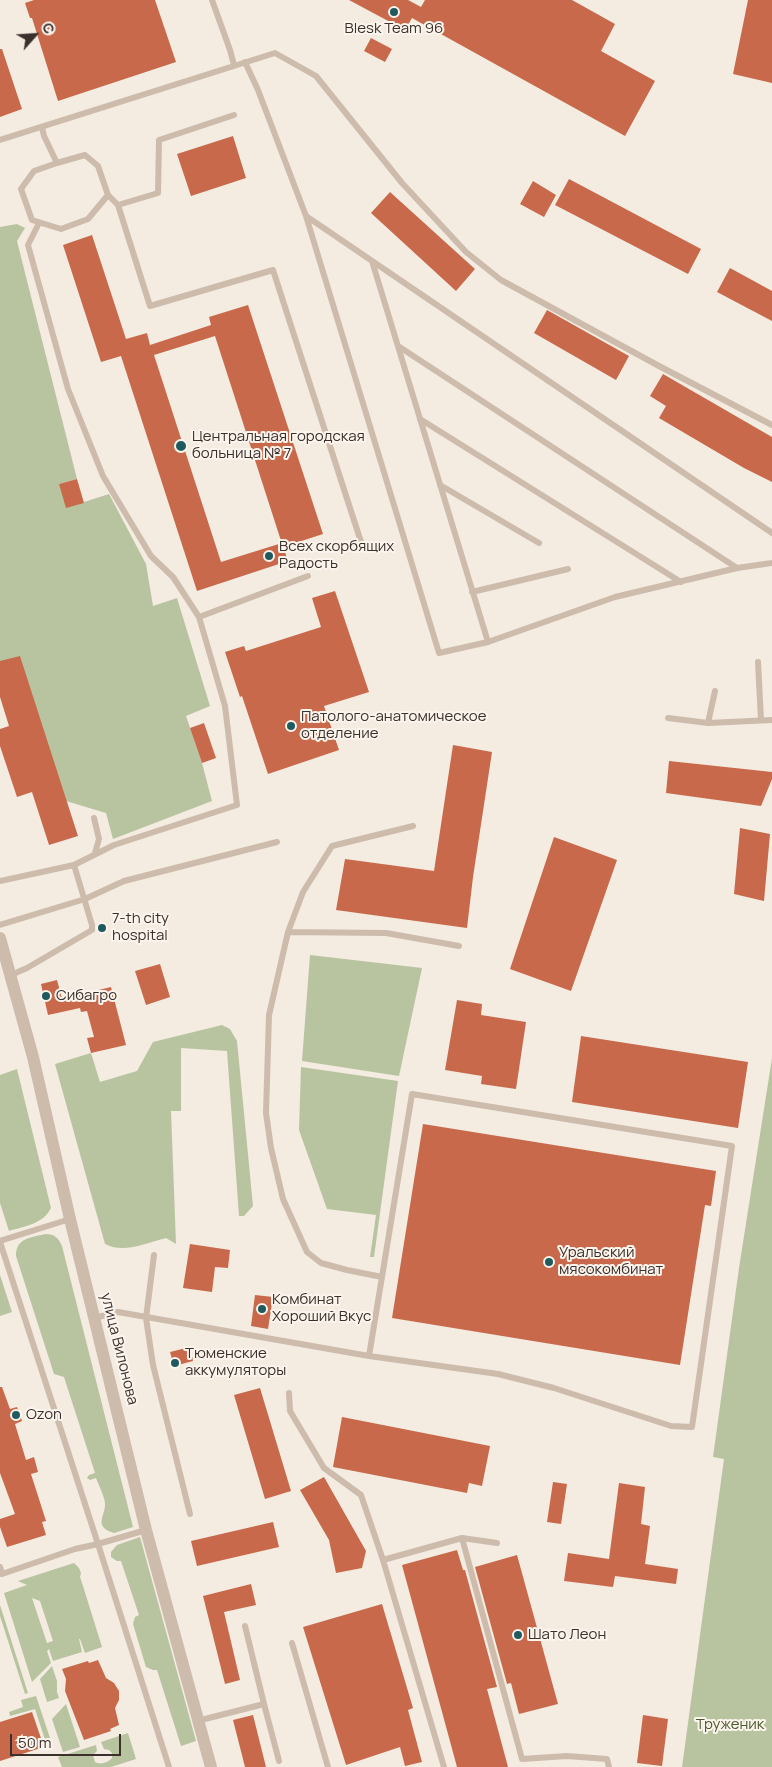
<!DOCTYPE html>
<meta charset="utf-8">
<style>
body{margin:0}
#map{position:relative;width:772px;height:1767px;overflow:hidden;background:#f4ebe1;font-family:Manrope,sans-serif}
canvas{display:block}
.north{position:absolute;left:10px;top:10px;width:50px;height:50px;-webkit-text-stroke:4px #fbf5ee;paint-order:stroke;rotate:64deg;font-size:14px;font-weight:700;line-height:20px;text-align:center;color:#3b302b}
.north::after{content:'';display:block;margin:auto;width:18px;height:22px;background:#3b302b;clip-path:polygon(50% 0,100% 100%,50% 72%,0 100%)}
.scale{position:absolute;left:10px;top:1734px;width:111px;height:22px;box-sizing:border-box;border:2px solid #3b302b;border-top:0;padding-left:6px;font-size:15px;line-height:18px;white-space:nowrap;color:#3b302b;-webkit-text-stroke:4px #fbf5ee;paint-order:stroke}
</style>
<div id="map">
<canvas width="772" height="1767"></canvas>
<div class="north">С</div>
<div class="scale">50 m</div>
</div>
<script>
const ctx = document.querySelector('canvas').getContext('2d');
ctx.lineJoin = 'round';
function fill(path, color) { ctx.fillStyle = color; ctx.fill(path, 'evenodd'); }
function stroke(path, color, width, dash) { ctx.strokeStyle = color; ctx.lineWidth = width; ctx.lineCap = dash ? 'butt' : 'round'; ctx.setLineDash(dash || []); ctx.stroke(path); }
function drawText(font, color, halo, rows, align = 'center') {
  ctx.font = font + ' Manrope,sans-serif'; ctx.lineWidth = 4; ctx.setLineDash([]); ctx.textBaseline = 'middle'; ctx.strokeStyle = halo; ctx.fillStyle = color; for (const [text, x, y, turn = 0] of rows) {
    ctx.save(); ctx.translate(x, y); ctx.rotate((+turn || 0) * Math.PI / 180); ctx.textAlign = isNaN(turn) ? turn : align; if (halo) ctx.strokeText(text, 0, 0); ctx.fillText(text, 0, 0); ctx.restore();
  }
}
fill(new Path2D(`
 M17,224L25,228L17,241L77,479L59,484L75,505L109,494L146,564L153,606L177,598L210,706L186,716L202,763L212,801L113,839L106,813L66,801L0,663V227Z
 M310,955L422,968L399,1076L302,1061Z
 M222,1025L230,1029L237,1041L253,1206L244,1216H239L227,1051L181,1048V1111H171L176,1244L166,1238C146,1243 124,1254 105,1244L55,1064L91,1053L100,1082L137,1071L153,1042Z
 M772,1058V1767H682L724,1459L713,1457L739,1268Z
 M301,1067L398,1081L374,1257H370L376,1215L327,1209L299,1130Z
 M17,1069L51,1208C43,1224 25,1226 9,1231L0,1203V1075Z
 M45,1234C54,1234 58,1237 62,1246L133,1527L114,1533C95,1527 103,1519 105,1506C106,1499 99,1486 96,1478L90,1480L87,1478L89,1475L95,1473L64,1377L54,1374L16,1256C16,1238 30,1238 45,1234Z
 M0,1275L12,1312L0,1316Z
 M140,1537L196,1741L181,1746L157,1670H153L146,1667L133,1624L135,1617L139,1615L121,1561H117L111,1557V1552L117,1545Z
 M74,1563L79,1568L81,1573L80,1577L83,1586L102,1647L85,1653L80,1639H79L82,1652L53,1661L49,1649L47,1651L51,1663L32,1682L4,1593L27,1585L18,1581ZM32,1598L40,1601L53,1641L47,1643Z
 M0,1605L28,1693L25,1694L0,1616Z
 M52,1666L57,1681V1692L59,1698L47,1702L40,1679Z
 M36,1696L52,1744L47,1746L35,1709L10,1716L9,1712L23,1707L21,1700Z
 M66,1704L80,1747L63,1752L52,1719Z
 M128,1733L136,1759L111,1767H62L58,1757L96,1745L97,1751L93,1755L95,1762C100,1765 108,1763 112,1758V1753L109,1750L104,1749L101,1742Z`), '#b8c4a0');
fill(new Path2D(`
 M34,0H155L176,62L58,101L32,18H30L25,3Z
 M349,0H408L421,7L425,0H572L615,24L601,51L655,81L625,136L412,18L405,30Z
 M748,0H772V83L733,74Z
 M371,38L392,49L385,62L364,51Z
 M0,49H2L22,109L0,117Z
 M233,136L246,178L191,196L177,154Z
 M569,179L701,249L688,274L555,205Z
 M533,181L556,195L544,217L520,204Z
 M390,192L475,269L456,291L371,213Z
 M92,235L126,339L147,333L150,345L211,325L209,317L248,305L323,534L283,547L215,336L154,355L221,562L282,543L288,561L197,591L121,356L101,362L63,245Z
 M730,268L772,291V321L717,292Z
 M547,310L629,356L616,380L534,333Z
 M663,374L772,437V482L744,468L659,418L666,406L650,396Z
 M77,479L84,503L66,508L59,484Z
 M335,591L369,692L324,706L339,750L268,774L242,696L240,697L225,652L244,646L246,651L321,627L312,598Z
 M20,656L78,836L49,845L32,792L17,797L0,746V729L9,726L0,697V661Z
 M204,723L216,758L202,763L190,728Z
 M453,745L492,752L473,877L467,928L336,910L345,859L434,871Z
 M669,761L772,772V779L761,806L666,793Z
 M740,828L770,834L764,901L734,894Z
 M554,837L617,860L571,991L510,969Z
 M160,964L170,997L146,1005L135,971Z
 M57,980L62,999L111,987L126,1045L91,1053L87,1038L94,1037L87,1011L81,1012L80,1008L48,1015L41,984Z
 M457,1000L482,1004L481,1015L526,1022L516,1089L481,1084L482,1076L445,1070Z
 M581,1036L748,1062L738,1128L572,1102Z
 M423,1124L716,1171L711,1206L705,1205L680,1365L392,1318Z
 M190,1244L230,1250L228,1268L215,1267L212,1292L183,1288Z
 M255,1295L273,1297L268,1329L251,1326Z
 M190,1347L193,1361L174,1366L170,1352Z
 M0,1387H2L10,1409L17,1407L22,1421L15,1424L26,1460L34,1457L38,1472L31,1474L46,1521L42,1522L46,1535L7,1547L0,1527V1519L15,1514L0,1473Z
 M260,1388L291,1491L265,1499L234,1395Z
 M342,1417L490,1446L482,1486L469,1483L467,1493L333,1467Z
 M324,1477L366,1551L362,1568L336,1573L329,1540L300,1490Z
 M553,1482L567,1484L561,1524L547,1522Z
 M619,1483L645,1487L641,1524L650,1526L645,1564L678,1569L676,1584L615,1576L613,1587L564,1581L568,1553L609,1559Z
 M273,1522L279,1547L197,1566L191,1541Z
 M457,1550L463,1570H465L497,1687L487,1689L508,1767H457L402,1565Z
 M517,1555L558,1704L519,1714L511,1683L507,1684L475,1567Z
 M251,1584L256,1605L224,1612L240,1680L225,1684L203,1596Z
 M382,1604L413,1708L408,1710L422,1762L405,1766L400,1747L346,1765L303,1627Z
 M98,1660L106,1678L114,1683L119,1691V1700L115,1708L119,1725L110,1729L111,1731L84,1740L65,1691L66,1679L62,1669L88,1661L89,1663Z
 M32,1712L44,1747L0,1761V1722Z
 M253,1715L266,1767H245L233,1720Z
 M643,1715L668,1719L662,1766L637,1763Z`), '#c8694b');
stroke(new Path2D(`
 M212,0L230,50L234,65
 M245,62L258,90L306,216L772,533
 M42,127L44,136L57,163L34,171L21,189L32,220L61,229L88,219L108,195
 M0,140L275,53L316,76L402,183L466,252L501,280L659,366L772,425
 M57,163L85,155L98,166L108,195L118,205L158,193L159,140L234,115
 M118,205L150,306L273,270L362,545
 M306,216L439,653L488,642L615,597L737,568L772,563
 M39,223L28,245L68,389L103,476L151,556L173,577L199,617
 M372,261L488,642
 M398,346L737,568
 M420,419L681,582
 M440,485L539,543
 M472,592L568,569
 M758,662L761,720
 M668,718L708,723L772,720
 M708,723L715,691
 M94,818L99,839L95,853
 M74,865L114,845L237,805L225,706L199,617L308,576
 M0,881L74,865L92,925V930L27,968L11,975
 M0,925L85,899L124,881L277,842
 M288,932L303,892L332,846L413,826
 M0,1241L70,1219
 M0,1242L98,1544L146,1530
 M154,1255L146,1318L153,1365L190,1514
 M382,1277L347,1270L321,1263L307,1252L283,1199L271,1148L266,1113L269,1015L288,932L386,933L459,946
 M94,1318L118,1312L369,1356L498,1374L554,1388L671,1426L692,1427L732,1146L412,1094L369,1356
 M289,1393L290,1411L324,1468L361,1495L383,1560
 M462,1538L497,1543
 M0,1567L2,1574L75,1549L98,1544L169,1767
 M292,1643L328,1767
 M264,1704L279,1761
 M197,1721L264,1704L245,1626
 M444,1767L383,1560L462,1538L522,1759L567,1756L607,1759L609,1767`), '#cdbbac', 6);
stroke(new Path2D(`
 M0,938L33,1057L70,1219L146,1530L211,1767`), '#cdbbac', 12);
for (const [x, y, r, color] of [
 [394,12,5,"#1f5a5e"],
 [181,446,6,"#1f5a5e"],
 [269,556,5,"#1f5a5e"],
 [291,726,5,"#1f5a5e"],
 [102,928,5,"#1f5a5e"],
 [46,996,5,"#1f5a5e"],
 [549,1262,5,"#1f5a5e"],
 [262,1309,5,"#1f5a5e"],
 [175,1363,5,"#1f5a5e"],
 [16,1415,5,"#1f5a5e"],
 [518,1635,5,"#1f5a5e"]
]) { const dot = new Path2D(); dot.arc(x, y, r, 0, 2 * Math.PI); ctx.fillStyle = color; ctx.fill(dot); stroke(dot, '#fbf5ee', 2); }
drawText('15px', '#3b302b', '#fbf5ee', [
 ["Blesk Team 96",394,29,"center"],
 ["Центральная городская",192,437],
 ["больница № 7",192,454],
 ["Всех скорбящих",279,547],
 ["Радость",279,564],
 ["Патолого-анатомическое",301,717],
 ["отделение",301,734],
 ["7-th city",112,919],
 ["hospital",112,936],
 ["Сибагро",56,996],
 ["Уральский",559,1253],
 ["мясокомбинат",559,1270],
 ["Комбинат",272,1300],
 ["Хороший Вкус",272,1317],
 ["Тюменские",185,1354],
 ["аккумуляторы",185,1371],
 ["Ozon",26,1415],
 ["Шато Леон",528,1635]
], 'left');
drawText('15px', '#3b302b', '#fbf5ee', [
 ["улица Вилонова",119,1349,76]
]);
drawText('15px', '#4a5a2e', '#fbf5ee', [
 ["Труженик",730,1725]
]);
</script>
